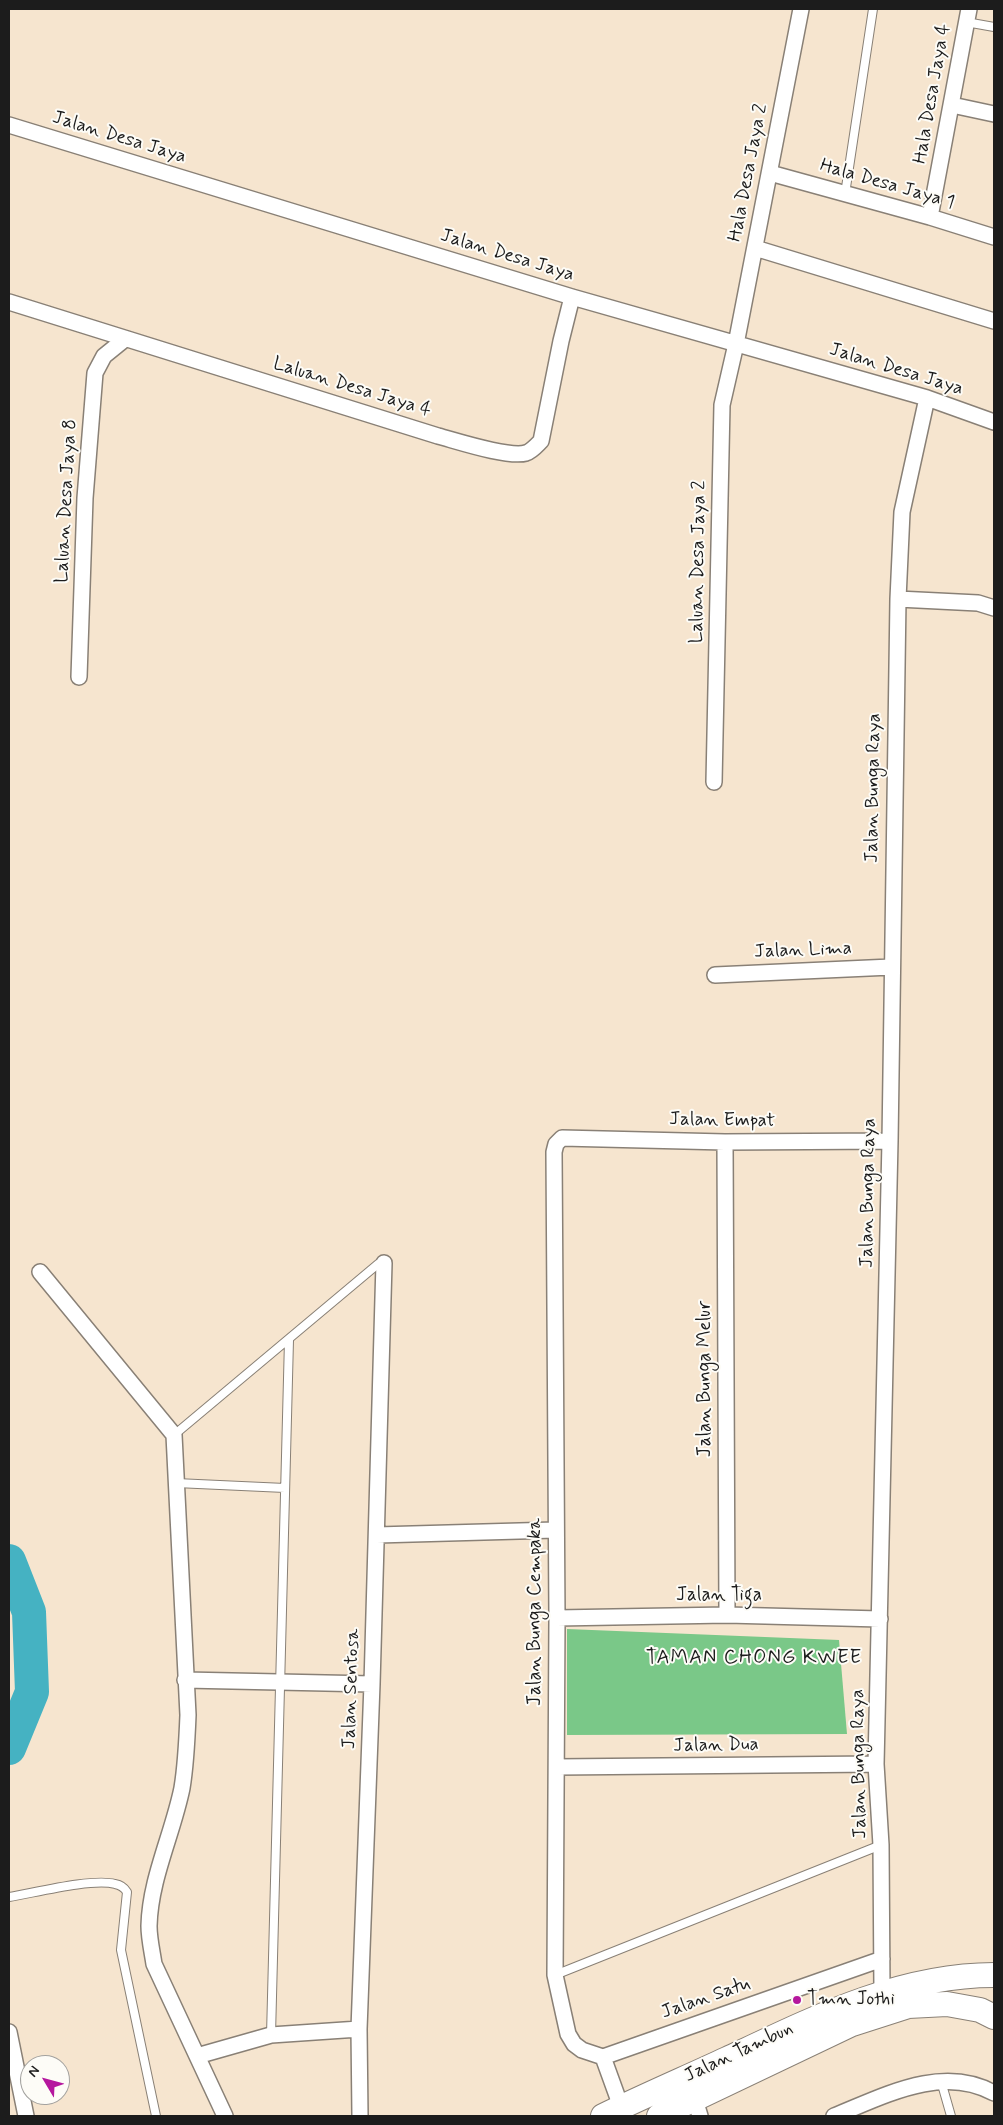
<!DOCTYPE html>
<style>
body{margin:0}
#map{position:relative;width:1003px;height:2125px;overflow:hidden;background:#f6e5cf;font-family:Mynerve,sans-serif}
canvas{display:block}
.frame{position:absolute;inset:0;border:10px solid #1c1c1c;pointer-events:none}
.north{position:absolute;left:20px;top:2055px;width:50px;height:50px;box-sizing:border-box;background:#fdfcf7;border:1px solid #a3a29f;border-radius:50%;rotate:307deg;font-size:14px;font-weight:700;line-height:20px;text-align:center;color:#1c1c1c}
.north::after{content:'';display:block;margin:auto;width:18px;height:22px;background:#b5179e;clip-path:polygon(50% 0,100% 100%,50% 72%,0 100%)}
</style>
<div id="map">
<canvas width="1003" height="2125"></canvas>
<div class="frame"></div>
<div class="north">N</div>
</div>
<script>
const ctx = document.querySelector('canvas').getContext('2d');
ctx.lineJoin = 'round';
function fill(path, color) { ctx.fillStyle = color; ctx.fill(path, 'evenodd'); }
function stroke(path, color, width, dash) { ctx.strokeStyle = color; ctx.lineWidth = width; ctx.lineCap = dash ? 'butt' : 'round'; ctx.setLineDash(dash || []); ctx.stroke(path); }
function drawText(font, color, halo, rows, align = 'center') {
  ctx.font = font + ' Mynerve,sans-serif'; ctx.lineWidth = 4; ctx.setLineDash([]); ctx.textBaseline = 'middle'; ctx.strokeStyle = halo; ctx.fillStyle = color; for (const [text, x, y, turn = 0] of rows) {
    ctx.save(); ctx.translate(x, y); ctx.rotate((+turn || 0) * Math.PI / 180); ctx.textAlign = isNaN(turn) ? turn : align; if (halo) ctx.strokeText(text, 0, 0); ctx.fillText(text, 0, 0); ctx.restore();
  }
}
fill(new Path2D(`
 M567,1629L839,1640L847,1734L567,1735Z`), '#7ac888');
stroke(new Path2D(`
 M9,1561L29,1612L32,1692L9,1748`), '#45b2c2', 34);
const lane = new Path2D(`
 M966,22L994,27
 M845,194L873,9
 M174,1435L378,1264L384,1263
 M176,1483L285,1488
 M9,1897C34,1893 92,1878 115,1884C121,1885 124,1887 127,1892L121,1950L156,2116
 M555,1975L881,1845
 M271,2035L289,1340
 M941,2081L951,2116`);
const street = new Path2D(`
 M952,105L994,114
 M9,125L572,297L927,398L994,422
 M770,173L930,217L994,237
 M930,217L969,9
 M755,248L994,321
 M9,302L438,436C457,441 508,458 526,453C532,451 536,446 541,441L561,341L572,297
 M898,599L978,603L994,608
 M79,677L85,498L95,373L104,356L125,339
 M714,782L722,405L736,344L801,9
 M715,975L891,967
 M725,1142L727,1615
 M40,1272L174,1435L188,1715C187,1740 186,1764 182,1788C173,1833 150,1879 149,1926C149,1938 152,1951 154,1964L225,2116
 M377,1535L555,1530
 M557,1618L727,1615L880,1619
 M185,1680L372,1684
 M557,1767L876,1764
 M882,1992L881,1845L876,1764L890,1141L898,599L902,512L927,398
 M9,2032L26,2116
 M197,2056L271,2035L359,2029
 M603,2057L582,2050L574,2044L568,2034L555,1975L557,1618L554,1152L556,1144L562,1138L725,1142L890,1141
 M692,2090L700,2116
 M624,2115L603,2057L882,1959
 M360,2116L359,2029L372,1684L384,1263
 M834,2116C884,2096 942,2064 994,2093`);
const primary = new Path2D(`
 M603,2116C644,2096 686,2078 727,2059C812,2019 899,1975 994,1975
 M659,2116L852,2024L908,2006L947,2004L980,2010L994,2017`);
stroke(lane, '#898076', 10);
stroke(street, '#898076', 18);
stroke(primary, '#898076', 26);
stroke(lane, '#fff', 8);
stroke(street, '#fff', 15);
stroke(primary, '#fff', 24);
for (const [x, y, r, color] of [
 [797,2000,5,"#b5179e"]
]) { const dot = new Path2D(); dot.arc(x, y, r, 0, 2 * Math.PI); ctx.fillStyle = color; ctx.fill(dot); stroke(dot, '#fdfcf7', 2); }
drawText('19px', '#1c1c1c', '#fdfcf7', [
 ["Hala Desa Jaya 4",933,94,-80],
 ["Jalan Desa Jaya",119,138,17],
 ["Hala Desa Jaya 2",749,173,-79],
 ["Hala Desa Jaya 1",887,185,16],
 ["Jalan Desa Jaya",507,256,17],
 ["Jalan Desa Jaya",896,370,17],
 ["Laluan Desa Jaya 4",352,388,17],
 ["Laluan Desa Jaya 8",67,501,-87],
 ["Laluan Desa Jaya 2",699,562,-89],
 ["Jalan Bunga Raya",874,788,-89],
 ["Jalan Lima",803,951,-2],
 ["Jalan Empat",722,1121,1],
 ["Jalan Bunga Raya",869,1193,-89],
 ["Jalan Bunga Melur",706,1379,-90],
 ["Jalan Tiga",719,1596],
 ["Jalan Bunga Cempaka",536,1612,-90],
 ["Jalan Sentosa",352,1689,-88],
 ["Jalan Dua",716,1746,-1],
 ["Jalan Bunga Raya",860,1764,-91],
 ["Jalan Satu",706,1999,-19],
 ["Jalan Tambun",739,2053,-25]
]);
drawText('19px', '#1c1c1c', '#fdfcf7', [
 ["Tmn Jothi",807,2000]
], 'left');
ctx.letterSpacing = '1px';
drawText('20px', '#1c1c1c', '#fdfcf7', [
 ["TAMAN CHONG KWEE",754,1659]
]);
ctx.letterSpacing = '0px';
</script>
